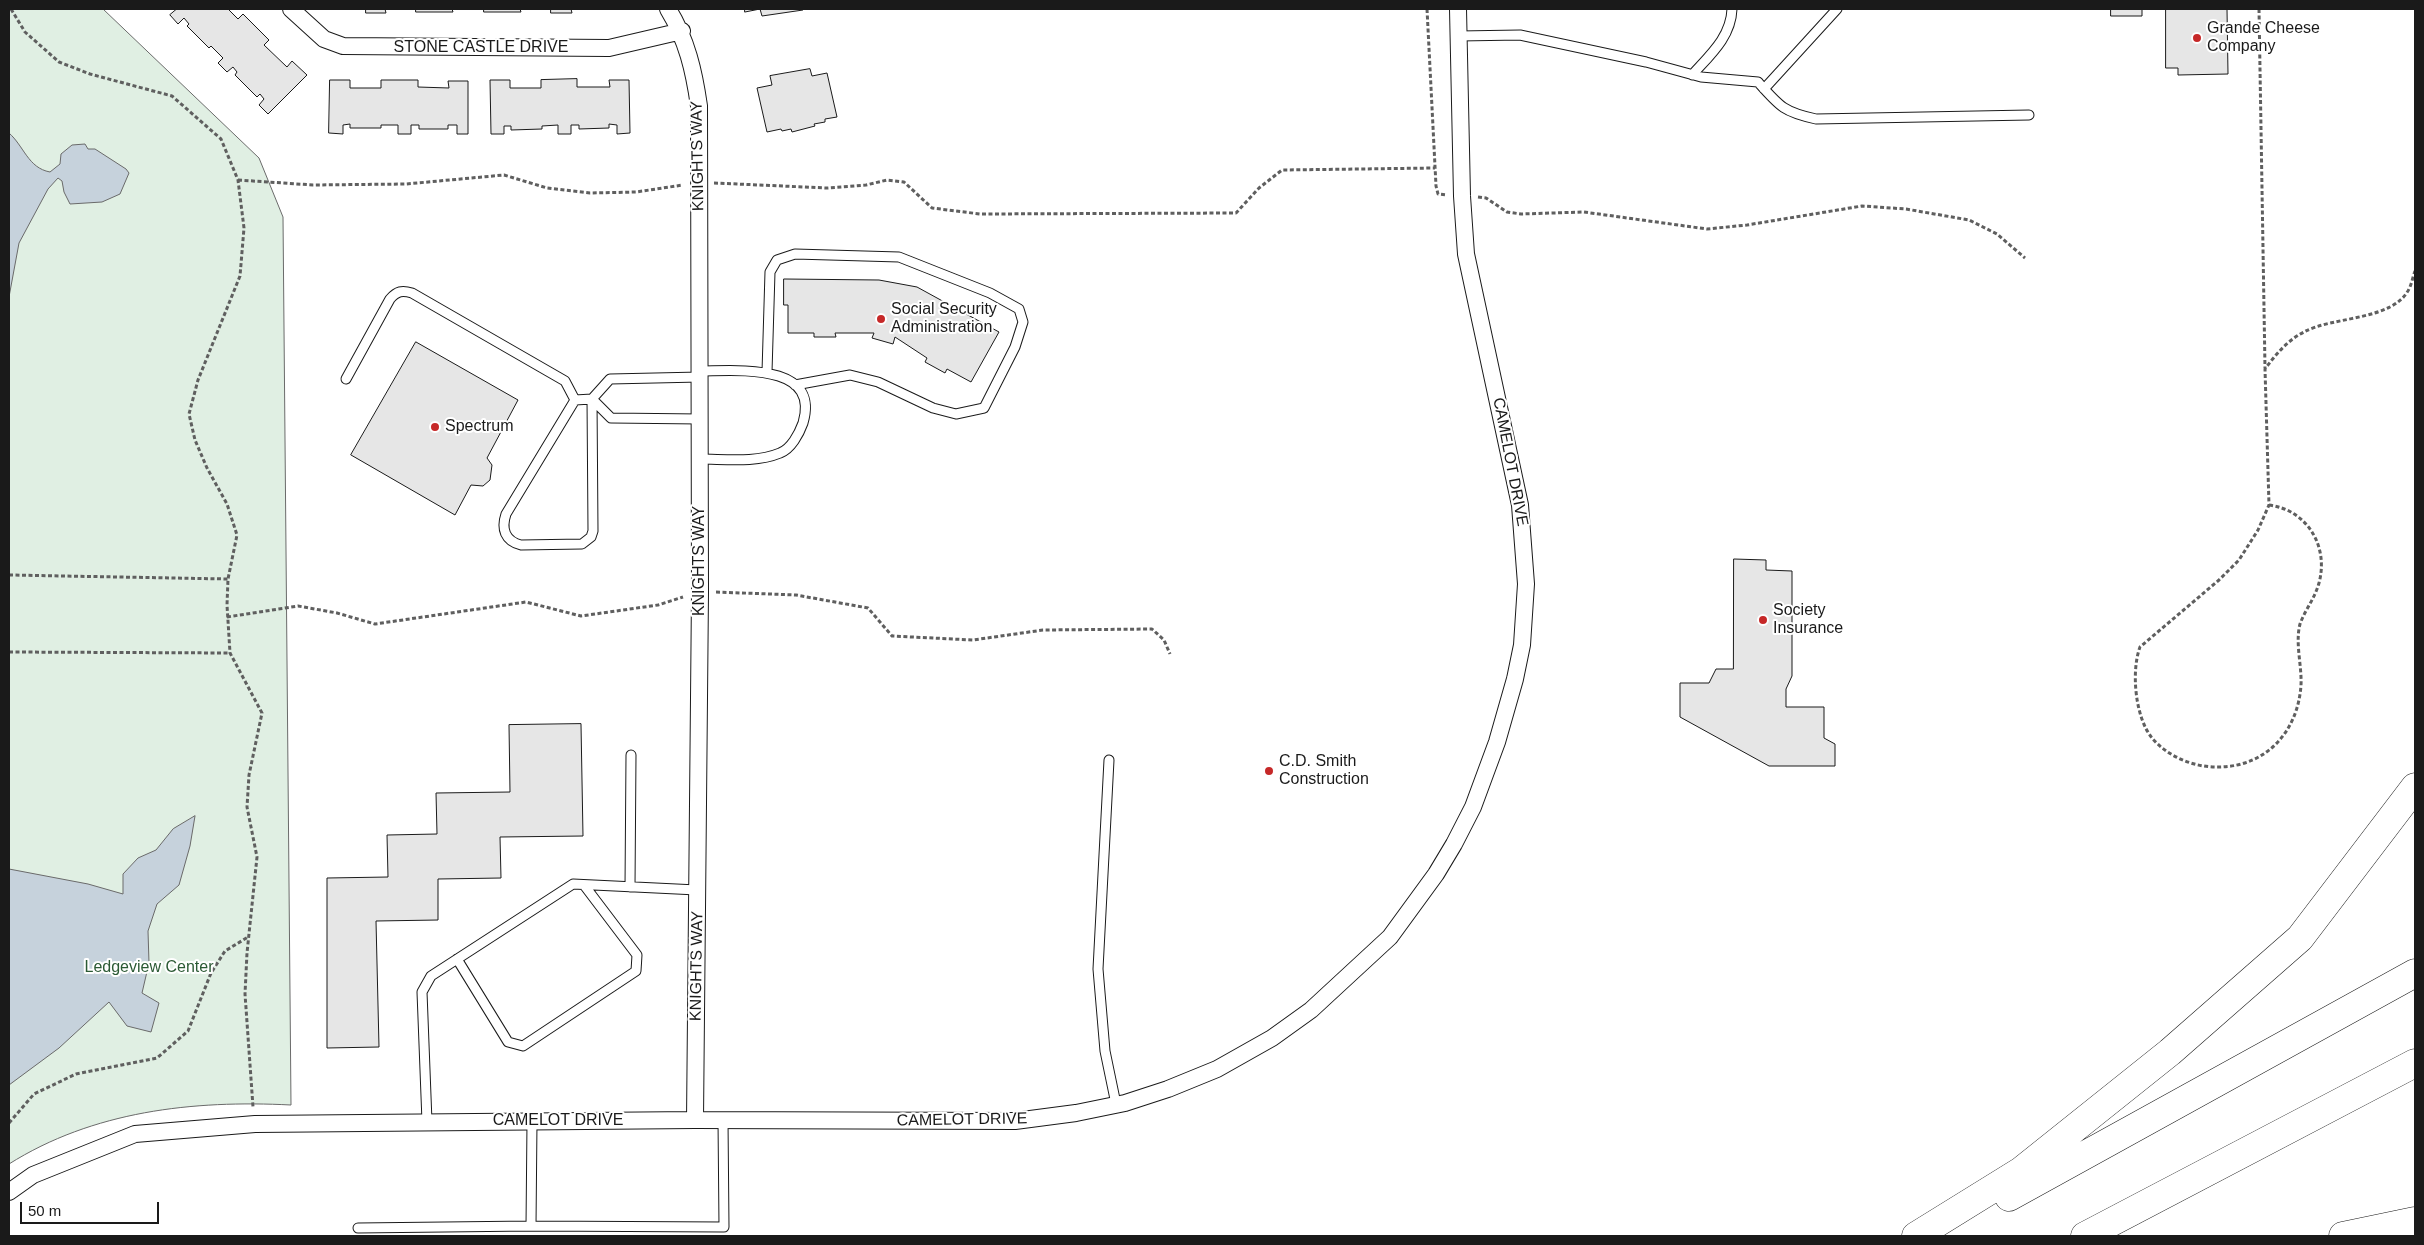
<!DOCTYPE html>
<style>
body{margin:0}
#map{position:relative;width:2424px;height:1245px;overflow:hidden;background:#fff;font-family:Arial,sans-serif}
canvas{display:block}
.frame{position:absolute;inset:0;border:10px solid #1a1a1a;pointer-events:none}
.scale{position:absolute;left:20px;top:1202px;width:139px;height:22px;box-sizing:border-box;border:2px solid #1a1a1a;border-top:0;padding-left:6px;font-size:15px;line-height:18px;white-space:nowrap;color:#1a1a1a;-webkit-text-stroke:4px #fff;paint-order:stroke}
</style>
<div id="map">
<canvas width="2424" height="1245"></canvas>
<div class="frame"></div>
<div class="scale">50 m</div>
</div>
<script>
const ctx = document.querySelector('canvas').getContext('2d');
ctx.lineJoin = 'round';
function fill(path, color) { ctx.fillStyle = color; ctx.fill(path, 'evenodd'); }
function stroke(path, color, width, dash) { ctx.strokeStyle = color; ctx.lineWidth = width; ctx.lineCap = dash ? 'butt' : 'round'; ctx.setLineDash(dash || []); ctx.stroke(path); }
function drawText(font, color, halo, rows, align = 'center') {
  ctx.font = font + ' Arial,sans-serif'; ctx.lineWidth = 4; ctx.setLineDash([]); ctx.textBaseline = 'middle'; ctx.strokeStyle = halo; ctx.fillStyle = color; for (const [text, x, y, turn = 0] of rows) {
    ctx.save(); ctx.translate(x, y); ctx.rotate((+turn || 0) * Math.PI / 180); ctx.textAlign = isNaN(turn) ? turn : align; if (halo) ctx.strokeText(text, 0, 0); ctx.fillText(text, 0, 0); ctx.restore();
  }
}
const green = new Path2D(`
 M9,9H103L259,158L283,217L291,1105C193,1100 93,1111 9,1164Z`);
fill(green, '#e0efe3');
stroke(green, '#6a6a6a', 1);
const water = new Path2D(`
 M9,133C24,146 28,168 50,172L60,164L61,154L72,145L85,144L88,149H95L126,169L129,173L120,194L102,202L70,204L64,192L62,181L58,178L48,189L19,243L9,297Z
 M195,816L190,846L179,885L157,904L148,931L149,963L142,993L159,1003L151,1032L127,1026L109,1002L59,1048L9,1085V869L88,884L123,894V874L138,858L156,850L173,829Z`);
fill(water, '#c6d2dc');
stroke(water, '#6a6a6a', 1);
const building = new Path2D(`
 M177,9H228L238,19L243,14L269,40L264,45L287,67L292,61L307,75L268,114L259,105L264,99L260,94L257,97L235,75L237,72L233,67L227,72L218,63L223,58L211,46L209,48L187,26L189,24L184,18L178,24L170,15Z
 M366,9H385L386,13H366Z
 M416,9H452L453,12H416Z
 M484,9H520L521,12H484Z
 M551,9H571L572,13H551Z
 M745,9H802L803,10L762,16L760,9L745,12Z
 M2111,9H2142V16H2111Z
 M2166,9H2227L2228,74L2178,75V68H2166Z
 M810,69L812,76L827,73L837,117L825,119V122L814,124L815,126L792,132L791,129L782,131L781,129L767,132L757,88L772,85L770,76Z
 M577,79V87H610L609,80H629L630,133L617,134V125L609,124V128L579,129V125H571V134H558V125L542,126V129L511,130V126H504V134H491L490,80H510V88H541V80Z
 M330,80H350V88H381V80H418V87L449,88L448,81H468V134H457V125H448V129H419V125H411V134H398V125H381V128H350V124L343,125V134L329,133Z
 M784,279L879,280L917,287L999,332L971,382L947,369L945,373L925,362L927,358L895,337L893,344L872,338L874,333H835L836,337H814V333H788V305H784Z
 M416,342L518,400L487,458L492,465L490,480L483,486L471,485L455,515L351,455Z
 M1734,559L1766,560V570L1792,571V676L1786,689V707H1824V738L1835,744V766H1769L1680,717V683H1709L1716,669H1733Z
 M581,724L583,836L500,837L501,878L438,879V920L376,921L379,1047L327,1048V878L388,877L387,835L437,834L436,793L510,792L509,725Z`);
fill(building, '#e6e6e6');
stroke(building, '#1a1a1a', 1);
const lane = new Path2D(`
 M1459,36L1520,35L1646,62L1701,77L1758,82C1780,107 1784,112 1816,119L2029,115
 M1692,75C1710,55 1731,37 1732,9
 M1764,89L1837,9
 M767,372L770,272L777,260L795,254L899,257L990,293L1019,309L1023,322L1015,347L984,408L956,414L933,408L878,382L850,375L795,385
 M346,379L390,299C397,291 402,290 412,293L565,381L575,400L506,514C501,529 505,541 521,545L582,544L591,537L593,531L592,399L575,400
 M700,419L611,418L592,399L610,379L700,377
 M700,459C725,459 756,463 780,453C791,449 799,434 803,423C821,362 735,371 700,371
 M1109,760L1098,969L1105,1051L1116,1104
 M630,887L631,755
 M457,959L508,1042L523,1046L636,971L637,955L584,885
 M427,1122L422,992L431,976L573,884L697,890
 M532,1122L531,1226L724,1227L723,1120
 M358,1228L531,1226`);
const street = new Path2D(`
 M291,9L324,39L343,46L609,48L682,31
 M668,9C687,40 694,71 699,106L700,592L695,1120
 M9,1192L33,1175L135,1134L255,1124L695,1120L1015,1121L1076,1113L1125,1103L1168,1089L1217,1069L1272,1038L1311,1010L1390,937L1436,874L1454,844L1473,807L1497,742L1515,679L1522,645L1526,584L1520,505L1466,254L1462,196L1458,9`);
const highway = new Path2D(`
 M2009,1197L2415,973
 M1916,1236L2021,1171L2170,1052L2300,938L2415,787
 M2085,1236L2415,1063
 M2343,1236L2415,1221`);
stroke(lane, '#1a1a1a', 11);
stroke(street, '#1a1a1a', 18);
stroke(highway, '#1a1a1a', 29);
stroke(new Path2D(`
 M11,9L25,32L59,62L90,74L172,96L221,139L238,180L244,228L240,276L198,380L189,414L195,440L207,468L227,504L237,535L228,579L227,605L230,653L262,713L249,775L247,807L257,857L247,953L245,994L253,1107
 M1427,9L1436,186L1438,194L1447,195
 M2259,9L2265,368
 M238,180L313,185L406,184L504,175L547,188L590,193L636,192L683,185
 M714,183L827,188L866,185L887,180L904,182L932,208L980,214L1236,213L1259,188L1282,170L1435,168
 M1478,197L1486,198L1507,212L1521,214L1584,212L1707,229L1747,225L1862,206L1906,209L1969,220L1997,234L2025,258
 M2269,505C2307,510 2329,546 2319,583C2315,598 2305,610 2300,624C2295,643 2302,666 2301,685C2298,731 2267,766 2220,767C2195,768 2168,757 2152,738C2135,717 2131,671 2140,647L2219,580L2239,560L2258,530L2269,505L2265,369C2276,354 2288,340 2304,332C2333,316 2393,321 2409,289C2412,283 2413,276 2415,271
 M9,575L228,579
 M716,592L796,595L868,608L892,636L973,640L1043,630L1152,629L1164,640L1170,654
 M227,617L298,606L337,613L375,624L526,602L581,616L658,605L683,597
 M9,652L230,653
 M9,1123L34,1094L76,1074L157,1058L188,1031L211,973L225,951L248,937`), '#5f5f5f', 3, [4, 2.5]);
stroke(lane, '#fff', 9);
stroke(street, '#fff', 16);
stroke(highway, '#fff', 28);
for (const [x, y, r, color] of [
 [2197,38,5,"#c62828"],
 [881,319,5,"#c62828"],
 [435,427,5,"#c62828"],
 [1763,620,5,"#c62828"],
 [1269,771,5,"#c62828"]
]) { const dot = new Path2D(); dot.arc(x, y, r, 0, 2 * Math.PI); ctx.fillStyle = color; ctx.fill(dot); stroke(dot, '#fff', 2); }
drawText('16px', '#1a1a1a', '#fff', [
 ["Grande Cheese",2207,29],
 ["Company",2207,47],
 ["Social Security",891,310],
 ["Administration",891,328],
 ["Spectrum",445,427],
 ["Society",1773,611],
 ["Insurance",1773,629],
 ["C.D. Smith",1279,762],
 ["Construction",1279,780]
], 'left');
drawText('16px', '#1a1a1a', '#fff', [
 ["STONE CASTLE DRIVE",481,48],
 ["KNIGHTS WAY",698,156,-91],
 ["CAMELOT DRIVE",1510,462,79],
 ["KNIGHTS WAY",700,561,-90],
 ["KNIGHTS WAY",697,966,-89],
 ["CAMELOT DRIVE",962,1120,-1],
 ["CAMELOT DRIVE",558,1121]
]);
drawText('16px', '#2b5a34', '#fff', [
 ["Ledgeview Center",149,968]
]);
</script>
